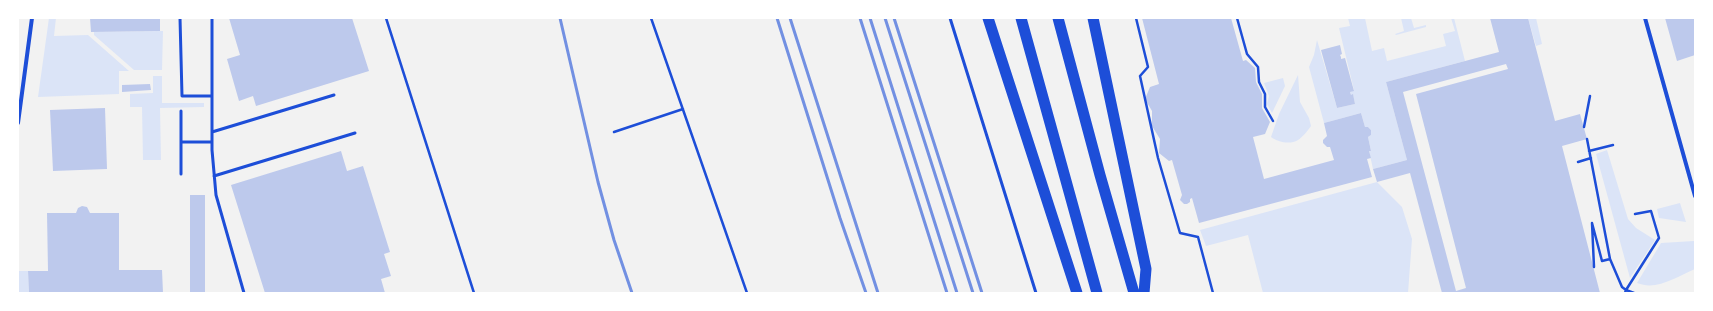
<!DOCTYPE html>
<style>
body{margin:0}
#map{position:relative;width:1713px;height:311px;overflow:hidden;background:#f2f2f2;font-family:"Open Sans",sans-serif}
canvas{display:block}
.frame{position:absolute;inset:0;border:19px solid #fff;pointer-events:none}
</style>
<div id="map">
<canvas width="1713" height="311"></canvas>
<div class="frame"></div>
</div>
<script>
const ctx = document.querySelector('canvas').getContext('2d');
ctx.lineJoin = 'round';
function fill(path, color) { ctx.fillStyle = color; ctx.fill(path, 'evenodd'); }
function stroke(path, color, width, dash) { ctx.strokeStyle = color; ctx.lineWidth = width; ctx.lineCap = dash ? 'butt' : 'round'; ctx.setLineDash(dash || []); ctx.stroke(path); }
fill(new Path2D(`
 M49,18H56L54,36L88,35L129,71H119V94L38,97Z
 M1348,18H1365L1372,51L1384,48L1387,61L1446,46L1443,34L1455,31L1451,18H1454L1465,61L1386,82L1407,160L1373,169L1369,151H1371L1368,137L1371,135V130L1368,127H1365L1361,113L1324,123L1309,67L1314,55L1317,40L1337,108L1355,104L1353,95H1351L1350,92L1354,90L1339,28L1350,26Z
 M1401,18H1411L1414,28L1426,25V27L1396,35L1395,34L1404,31Z
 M1528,18H1536L1542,44L1536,46Z
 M163,31L162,70H134L94,35V32Z
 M1298,75L1300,102L1309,118L1311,126C1308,130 1303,137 1298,140C1290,145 1278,142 1271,137L1279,114Z
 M153,76H162V103H204V107L160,108L161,160H143L142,107H130V94L153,93Z
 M1283,78L1285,86L1272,113L1267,104L1269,96L1264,83Z
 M1607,150L1628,219L1636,228L1655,240L1630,278L1596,154Z
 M1377,182L1402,207L1412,239L1408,293H1263L1248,235L1206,246L1200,230Z
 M1680,203L1686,222L1659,218L1657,209Z
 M1694,241L1695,269C1676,277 1657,291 1637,283L1661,243Z
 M18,271H28L29,293H18Z`), '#dbe4f7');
fill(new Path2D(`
 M90,18H160V31L91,32Z
 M229,18H352L369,71L256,106L253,96L239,101L227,59L240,55Z
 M1142,18H1231L1243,61L1246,60L1255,68L1256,82L1262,94V108L1270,122L1265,134L1253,137L1264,179L1334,160L1330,147H1327L1323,143V140L1327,136L1324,123L1361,113L1365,127H1368L1371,130V135L1368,137L1371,151H1369L1371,158L1367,159L1372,177L1199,223L1192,198L1190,199V202L1187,204H1184L1180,200L1182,195L1172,160L1169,161L1159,153L1160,139L1152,126V111L1145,99L1150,87L1159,84Z
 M1490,18H1528L1555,121L1580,114L1587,139L1562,146L1600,293H1442L1410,173L1377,182L1373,169L1407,160L1386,82L1499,52ZM1506,64L1508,69L1416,94L1466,288L1456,291L1403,92Z
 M1665,18H1695V55L1677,61Z
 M1340,45L1342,54L1340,55L1341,57V59L1345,58L1354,91L1350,92L1351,95L1353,94L1355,104L1337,108L1321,50Z
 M150,84L151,90L122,92V85Z
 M105,108L107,169L53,171L50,110Z
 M341,151L347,171L363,166L390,252L384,254L391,276L381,279L385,293H265L231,185Z
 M190,195H205V293H190Z
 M82,206L87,207L90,213H119V270H162L163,293H29L28,271H48L47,213H76L78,208Z`), '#bdc9ec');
stroke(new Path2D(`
 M386,18L474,293
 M651,18L747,293
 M1136,18L1148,67L1140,76L1158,158L1180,233L1198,237L1213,293
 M1237,18L1247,54L1258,67L1259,82L1265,94V107L1273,121
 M1584,127L1590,96
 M614,132L683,109
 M1587,139L1610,259L1602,261L1592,223L1594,267
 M1589,151L1613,145
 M1578,162L1591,158
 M1610,259L1622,287L1626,290L1659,238L1651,211L1635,214
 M1625,293L1626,290L1634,293`), '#1d4ed8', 2.5);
stroke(new Path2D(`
 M180,18L182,96H212
 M212,18V150L216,195L244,293
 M950,18L1036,293
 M212,132L334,95
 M181,142H212
 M181,174V111
 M214,176L355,133`), '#1d4ed8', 3);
stroke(new Path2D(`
 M1645,18L1695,196
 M18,123L32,18`), '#1d4ed8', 4);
stroke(new Path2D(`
 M988,18L1077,293
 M1021,18L1097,293
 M1058,18L1100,175L1134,293
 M1093,18L1146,269L1144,293`), '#1d4ed8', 11);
stroke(new Path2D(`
 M560,18L598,182L614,240L632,293
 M777,18L840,218L866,293
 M790,18L878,293
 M860,18L947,293
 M870,18L957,293
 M885,18L973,293
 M894,18L982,293`), '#7290e2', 3);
</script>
